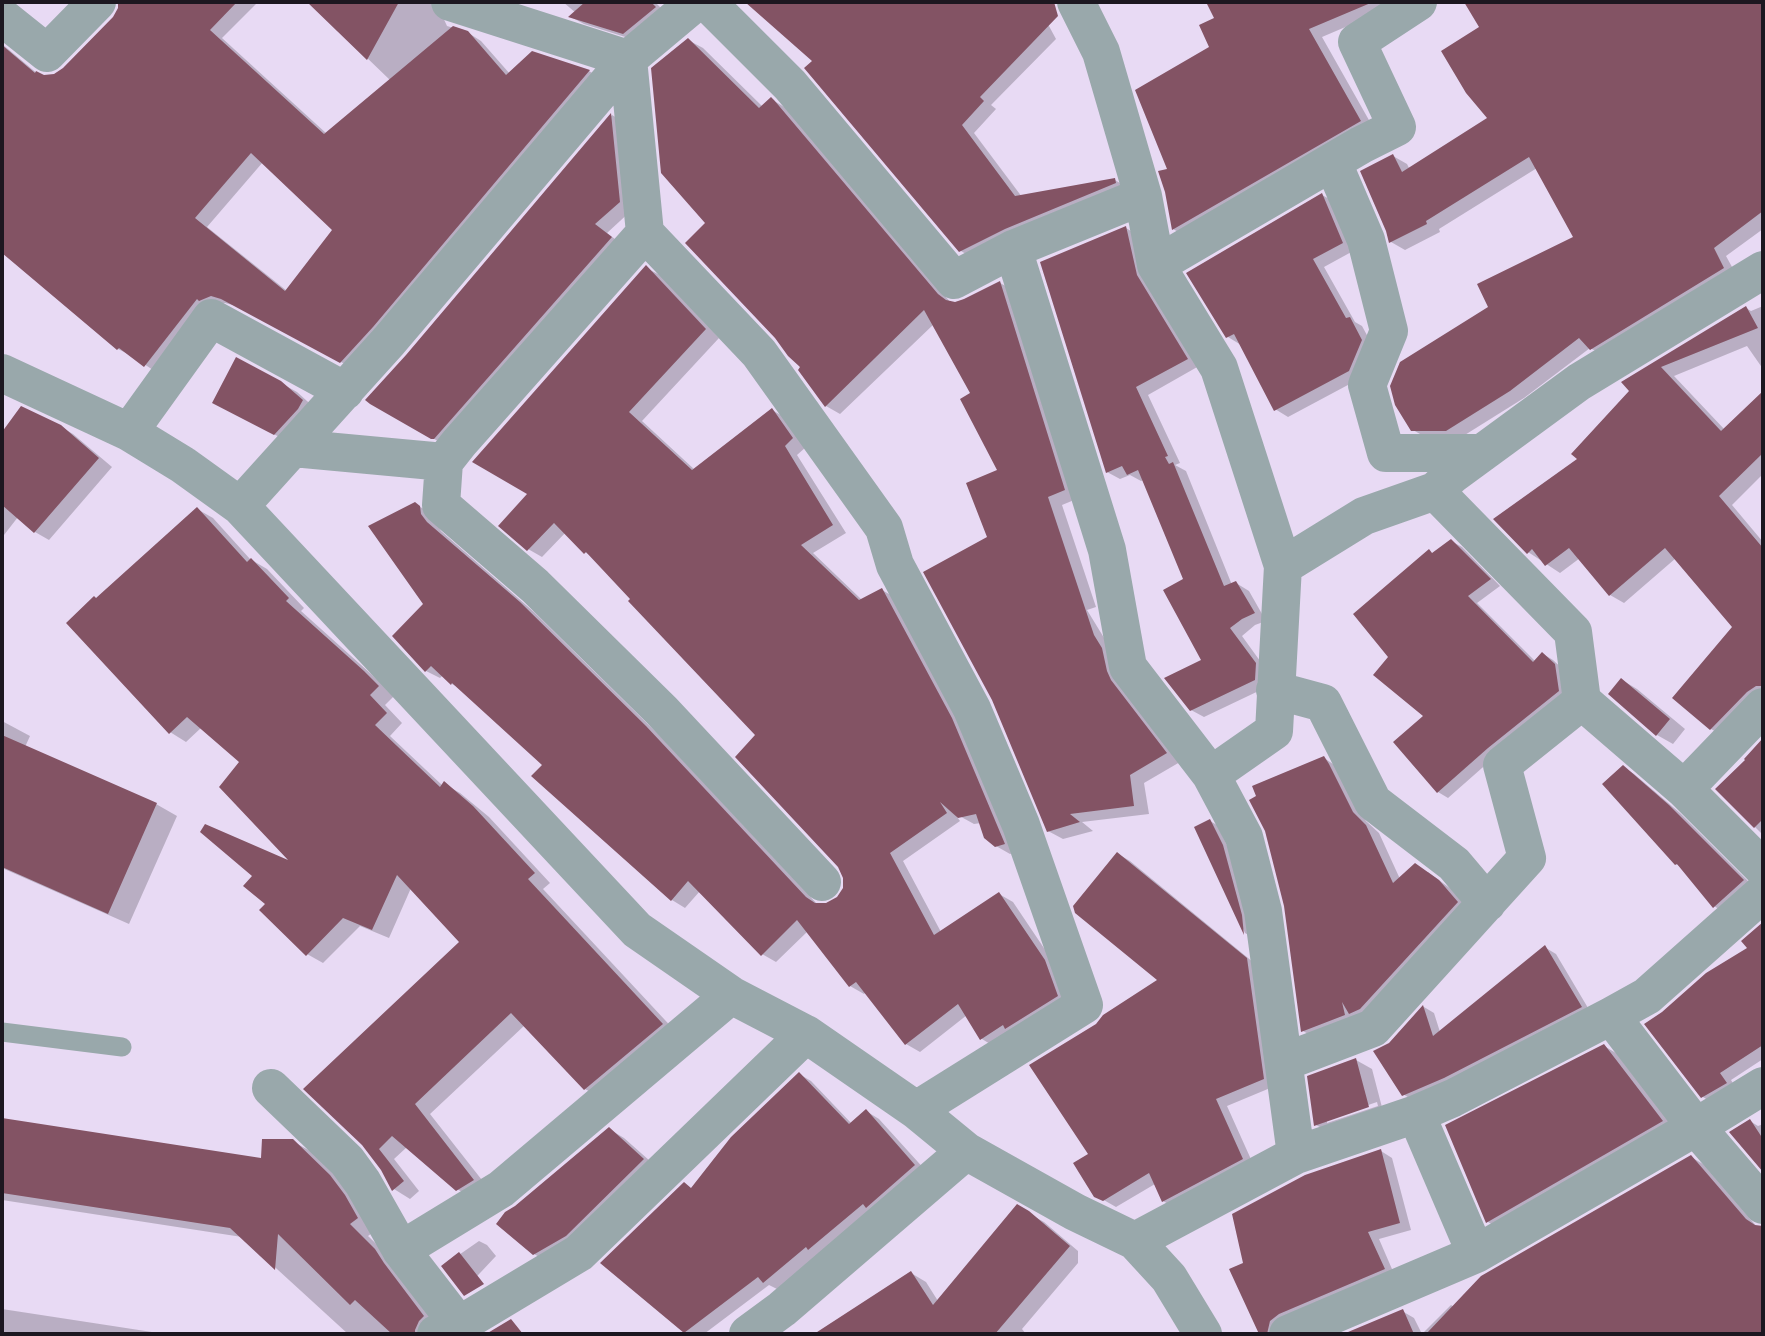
<!DOCTYPE html>
<style>
body{margin:0}
#map{position:relative;width:1765px;height:1336px;overflow:hidden;background:#e8daf4;font-family:Rubik,sans-serif}
canvas{display:block}
.frame{position:absolute;inset:0;border:4px solid #1c1720;pointer-events:none}
</style>
<div id="map">
<canvas width="1765" height="1336"></canvas>
<div class="frame"></div>
</div>
<script>
const ctx = document.querySelector('canvas').getContext('2d');
ctx.lineJoin = 'round';
function fill(path, color) { ctx.fillStyle = color; ctx.fill(path, 'evenodd'); }
function stroke(path, color, width, dash) { ctx.strokeStyle = color; ctx.lineWidth = width; ctx.lineCap = dash ? 'butt' : 'round'; ctx.setLineDash(dash || []); ctx.stroke(path); }
fill(new Path2D(`
 M120,2H164L170,7L175,2H258L222,38L327,134L391,81L309,2H444L442,15L447,26L467,32L481,41L510,74L532,53L589,71L602,79L354,369L237,306L225,303L214,307L159,374L132,356L118,349L2,251V44L39,75L43,76H53L64,70L114,18L120,9ZM263,162L334,230L287,291L207,227Z
 M563,2H655L668,15L638,41L584,24L571,17L576,13Z
 M747,2H1036L1056,39L991,105L996,109L974,133L1022,197L1115,180L1128,188L974,259L961,251L814,61Z
 M1208,2H1404L1322,37L1374,129L1187,237L1173,229L1166,192L1170,170L1211,47L1217,19Z
 M1466,2H1763L1757,7L1763,16V229L1726,256L1737,276L1605,356L1590,348L1524,398L1460,438H1427L1413,430L1490,308L1575,238L1537,168L1439,229L1440,232L1405,250L1391,242L1393,156L1407,164L1410,170L1490,119L1481,28Z
 M688,40L703,48L763,107L771,99L786,108L951,303L954,304L1000,283L1015,291L1079,498L1062,505L1096,607L1087,610L1180,762L1144,783L1149,814L1082,822L1093,831L1063,839L1048,831L989,538L999,471L973,394L934,324L840,414L826,406L707,223Z
 M612,115L624,122L633,209L607,233L624,246L446,446L368,399L407,356Z
 M1322,195L1335,202L1355,250L1324,267L1355,322L1362,326L1374,348L1361,378L1288,417L1275,409L1241,345L1228,337Z
 M1126,228L1139,236L1199,366L1148,395L1180,463L1175,465L1186,471L1232,585L1236,583L1249,591L1266,621L1255,625L1242,636L1268,672L1267,687L1204,717L1191,710L1203,661L1186,579L1144,480L1141,481L1130,475L1120,479L1107,472Z
 M646,268L660,275L719,338L642,421L695,470L772,410L786,418L806,447L797,455L846,533L813,553L862,600L882,590L896,598L966,728L1017,852L1010,854L996,846L981,823L974,824L954,813L960,821L903,861L941,932L999,894L1013,902L1058,969L1071,1004L995,1047L982,1039L967,1015L920,1052L906,1044L866,992L864,994L850,986L808,931L776,962L762,954L700,891L685,908L672,900L544,765L461,689L452,684L443,675L440,678L426,671L394,636L425,604L415,504L429,512L441,531L534,612L660,736L818,905H827L838,900L844,890L845,877L758,735L594,558L585,552L566,532L542,557L528,549L530,494Z
 M1763,306V369L1747,346L1674,376L1725,430L1763,393V474L1732,505L1763,542V698L1725,737L1711,729L1674,698L1734,627L1676,558L1624,603L1610,595L1580,558L1560,573L1528,552L1579,459L1632,391L1624,382L1746,308L1751,311Z
 M237,359L297,392L317,410L291,443L229,411Z
 M58,425L73,434L112,467L49,540L35,532L18,517L4,535L2,534V440L19,449Z
 M197,509L213,518L250,559L267,569L304,608L301,611L380,682L394,696L385,705L402,723L390,736L443,786L444,784L460,793L489,817L550,883L543,889L678,1034L601,1098L585,1089L525,1025L430,1114L489,1189L474,1199L457,1189L407,1147L394,1159L419,1191L410,1199L394,1189L382,1169L364,1144L462,942L411,888L389,938L360,926L323,963L307,954L295,865L242,761L202,727L186,742L170,732L97,600Z
 M1451,541L1462,547L1500,586L1477,603L1536,662L1543,654L1553,660L1565,671L1569,697L1499,753L1448,798L1438,792L1426,716L1391,657L1433,554Z
 M1622,680L1637,689L1685,729L1673,744L1657,735L1610,694Z
 M2,721L30,736L25,747L156,804L177,816L129,924L2,868Z
 M1763,741V835L1717,789L1748,759L1746,758Z
 M1324,758L1336,766L1341,773L1366,821L1379,833L1400,879L1428,872L1451,889L1469,910L1373,1016L1315,1038L1303,1031Z
 M1623,767L1634,774L1680,813L1754,887L1725,913L1714,906L1681,867L1676,864Z
 M1210,821L1217,825L1230,851L1250,936L1245,933L1196,827Z
 M1118,854L1130,861L1259,967L1275,1086L1227,1106L1254,1166L1175,1208L1163,1201L1155,1184L1116,1207L1095,1195L1090,1154L1097,1025L1160,980Z
 M1763,924V1059L1731,1080L1737,1090L1714,1104L1703,1097L1749,948L1744,942Z
 M1546,948L1556,954L1591,1013L1414,1101L1403,1094L1390,1044L1424,1007L1434,1013L1440,1032Z
 M1604,1046L1616,1053L1674,1128L1500,1229L1488,1222Z
 M1356,1060L1372,1069L1384,1115L1331,1133L1316,1125ZM1377,1102L1378,1106L1327,1123V1119Z
 M799,1074L811,1081L852,1124L866,1111L879,1119L927,1172L777,1289L769,1285L704,1334H690L685,1331L684,1184L692,1189Z
 M2,1120L263,1160L292,1141L312,1152L350,1188L376,1230L368,1236L395,1262L443,1328L437,1334H348L242,1237L2,1200Z
 M1750,1121L1758,1126L1763,1124V1169L1732,1133Z
 M609,1129L624,1138L659,1169L550,1263L534,1254Z
 M1381,1151L1392,1158L1411,1230L1379,1239L1395,1276L1280,1334H1261L1232,1270L1245,1264Z
 M1691,1157L1703,1164L1758,1228L1763,1231V1236L1741,1250L1763,1272V1334H1422L1451,1305L1454,1307Z
 M1017,1207L1044,1222L1078,1251V1263L1022,1329L1026,1334H836L857,1323L911,1273L926,1282L938,1301Z
 M479,1241L487,1245L496,1256L465,1289L443,1266Z
 M2,1309L165,1334H2Z
 M1402,1311L1414,1318L1422,1334H1348Z
 M245,1332L280,1334H244Z`), '#0003');
fill(new Path2D(`
 M118,2H237L210,30L324,134L453,26L468,31L506,75L532,51L590,70L373,327L340,363L221,299L211,296L199,301L197,299L144,367L119,348L117,350L2,253V45L35,73L36,71L44,75L54,74L63,68L113,17L118,8ZM251,153L332,230L285,291L195,218Z
 M307,2H399L367,60Z
 M585,2H651L656,7L623,34L568,17Z
 M745,2H1054L1058,16L980,97L984,101L962,125L1015,196L1115,178L1116,183L1005,229L959,252L804,68L812,61Z
 M1206,2H1373L1309,29L1361,121L1172,230L1165,192L1158,171L1167,169L1135,90L1209,47L1199,25L1214,18Z
 M1464,2H1763V211L1714,248L1724,268L1590,350L1579,338L1510,391L1446,431H1411L1395,405L1390,386L1400,362L1488,307L1477,284L1573,237L1529,157L1426,221L1427,224L1389,243L1386,231L1360,171L1393,154L1402,172L1487,118L1466,93L1441,51L1479,27Z
 M688,38L759,108L771,97L774,100L938,294L946,300L955,302L964,299L1000,281L1065,490L1048,497L1094,635L1102,648L1107,671L1111,680L1167,753L1130,775L1134,806L1070,814L1080,822L1047,832L992,700L923,572L987,537L966,483L997,470L960,399L970,393L924,310L825,407L798,370L800,367L788,356L775,338L685,243L705,223L661,173L651,68Z
 M611,113L620,202L595,224L612,237L434,439H431L370,404L365,400L406,355Z
 M1322,193L1343,243L1313,259L1346,318L1350,317L1362,340L1349,371L1274,411L1234,334L1226,338L1186,273Z
 M1126,226L1137,275L1188,359L1136,387L1168,456L1165,457L1169,464L1173,462L1224,586L1236,581L1255,613L1242,619L1230,628L1256,663L1255,680L1190,711L1164,678L1201,660L1163,590L1183,579L1138,470L1127,475L1122,466L1106,473L1040,262Z
 M646,265L706,329L629,412L692,470L772,408L793,438L785,446L833,525L801,545L859,600L882,588L952,718L1005,844L995,847L984,838L976,814L958,818L940,802L947,813L890,853L934,935L999,892L1045,960L1058,996L1005,1029L1003,1025L980,1040L958,1004L905,1045L856,982L849,987L797,920L761,956L688,881L671,901L531,776L542,765L452,683L451,685L431,666L425,672L392,636L423,604L368,526L415,502L420,506L421,514L427,522L520,602L646,726L806,897L815,903H826L837,897L843,888V878L838,867L735,757L755,735L628,601L630,599L586,552L584,554L554,523L527,551L498,526L527,494L472,462Z
 M1746,306L1758,328L1661,367L1721,431L1763,391V453L1719,496L1763,548V686H1756L1747,692L1710,730L1672,698L1732,627L1665,548L1609,596L1569,548L1545,566L1532,549L1527,554L1493,519L1577,459L1571,454L1629,391L1621,382Z
 M236,357L281,381L303,400L298,409L274,435L212,403Z
 M21,406L61,425L99,458L34,533L2,505V432Z
 M197,507L247,562L251,558L289,598L286,601L364,671L379,686L370,695L387,713L375,725L440,787L444,781L473,806L535,873L528,879L663,1024L584,1090L511,1013L415,1104L474,1180L456,1191L392,1136L379,1149L404,1181L392,1191L381,1170L362,1145L303,1089L459,942L397,875L372,930L343,918L306,956L259,910L265,904L243,886L252,876L200,832L205,824L288,860L219,787L239,762L187,717L169,734L66,623L94,596L96,598Z
 M1451,539L1491,579L1468,596L1533,662L1542,652L1555,664L1559,691L1488,748L1437,793L1393,742L1423,716L1373,675L1388,657L1353,614L1429,549L1432,553Z
 M1621,678L1670,719L1656,736L1608,694Z
 M2,735L157,803L108,914L2,867Z
 M1763,738V819L1754,828L1715,789L1745,760L1744,759Z
 M1324,756L1329,764L1353,812L1366,825L1393,883L1415,863L1439,880L1458,902L1360,1009L1349,1014L1342,1002L1345,1015L1301,1032L1284,906L1265,831L1249,800L1256,796L1252,786Z
 M1623,765L1669,805L1744,880L1713,908L1677,864L1675,865L1602,784Z
 M1210,819L1223,845L1242,915L1244,935L1194,827Z
 M1117,852L1247,958L1264,1079L1216,1099L1243,1159L1162,1202L1149,1173L1103,1201L1094,1197L1073,1163L1088,1154L1029,1065L1096,1024L1103,1015L1157,980L1075,913L1073,906Z
 M1763,922V1045L1720,1073L1727,1083L1701,1098L1644,1024L1662,1012L1706,973L1747,948L1741,941Z
 M1545,945L1582,1007L1444,1078L1402,1096L1373,1051L1389,1043L1423,1005L1433,1036Z
 M1604,1044L1663,1121L1486,1223L1445,1125Z
 M1356,1058L1369,1107L1314,1126L1307,1076Z
 M799,1072L849,1124L866,1109L915,1165L866,1208L863,1204L808,1250L806,1247L763,1283L758,1277L684,1333L600,1263L684,1182L691,1188L731,1137Z
 M2,1118L261,1158L262,1139H293L330,1175L345,1195L358,1218L350,1224L375,1249L384,1263L424,1316L419,1321L415,1330V1334H392L355,1300L350,1305L278,1234L275,1270L230,1228L2,1193Z
 M1750,1119L1763,1139V1172L1729,1132Z
 M609,1127L644,1159L566,1236L533,1255L496,1224L505,1212L515,1206Z
 M1381,1149L1400,1223L1368,1232L1385,1269L1279,1314L1270,1321L1267,1334H1259L1229,1269L1243,1263L1232,1214L1305,1175Z
 M1691,1155L1746,1219L1755,1225L1763,1226V1334H1426L1481,1276Z
 M1017,1204L1029,1211L1070,1246L995,1334H814L911,1271L933,1305Z
 M459,1252L484,1284L464,1296L441,1266Z
 M1403,1309L1414,1334H1356L1348,1332Z
 M511,1319L523,1334H486Z`), '#835364');
stroke(new Path2D(`
 M2,1032L122,1047`), '#99a8ab', 19);
stroke(new Path2D(`
 M450,2L628,59L645,233L759,353L884,528L895,565L972,709L1021,825L1084,1005L916,1110
 M707,2L790,85L954,280L1013,249L1143,196L1156,265L1219,368L1283,566
 M1076,2L1101,52L1143,196
 M2,17L47,53L97,2
 M1333,163L1366,240L1389,331L1367,385L1386,453H1482
 M1013,249L1107,550L1128,667L1211,775
 M1156,265L1361,145L1397,127L1357,42L1418,2
 M2,373L129,432L183,465L240,506L637,930L731,995L806,1034L916,1110L966,1151L1075,1212L1135,1241L1169,1278L1203,1334
 M129,432L211,318L345,391
 M293,448L444,462L441,505L535,586L662,711L822,882
 M444,462L459,443L645,233
 M1435,491L1573,632L1582,701
 M240,506L389,341L628,59L696,2
 M1275,690L1323,703L1373,802L1454,864L1487,903
 M1684,789L1763,707
 M1611,1016L1696,1127L1763,1205
 M1284,1062L1373,1028L1527,858L1502,765L1582,701L1684,789L1763,868
 M271,1088L347,1161L363,1183L401,1250L459,1325
 M1416,1114L1476,1254
 M1296,1155L1263,911L1244,837L1211,775L1274,731L1283,566L1364,516L1435,491L1452,475L1579,382L1763,270
 M1135,1241L1296,1155L1416,1114L1453,1098L1611,1016L1647,996L1763,893
 M401,1250L501,1189L731,995
 M436,1334L459,1325L579,1253L806,1034
 M748,1334L782,1309L966,1151
 M1288,1334L1476,1254L1696,1127L1763,1086`), '#99a8ab', 38);
</script>
